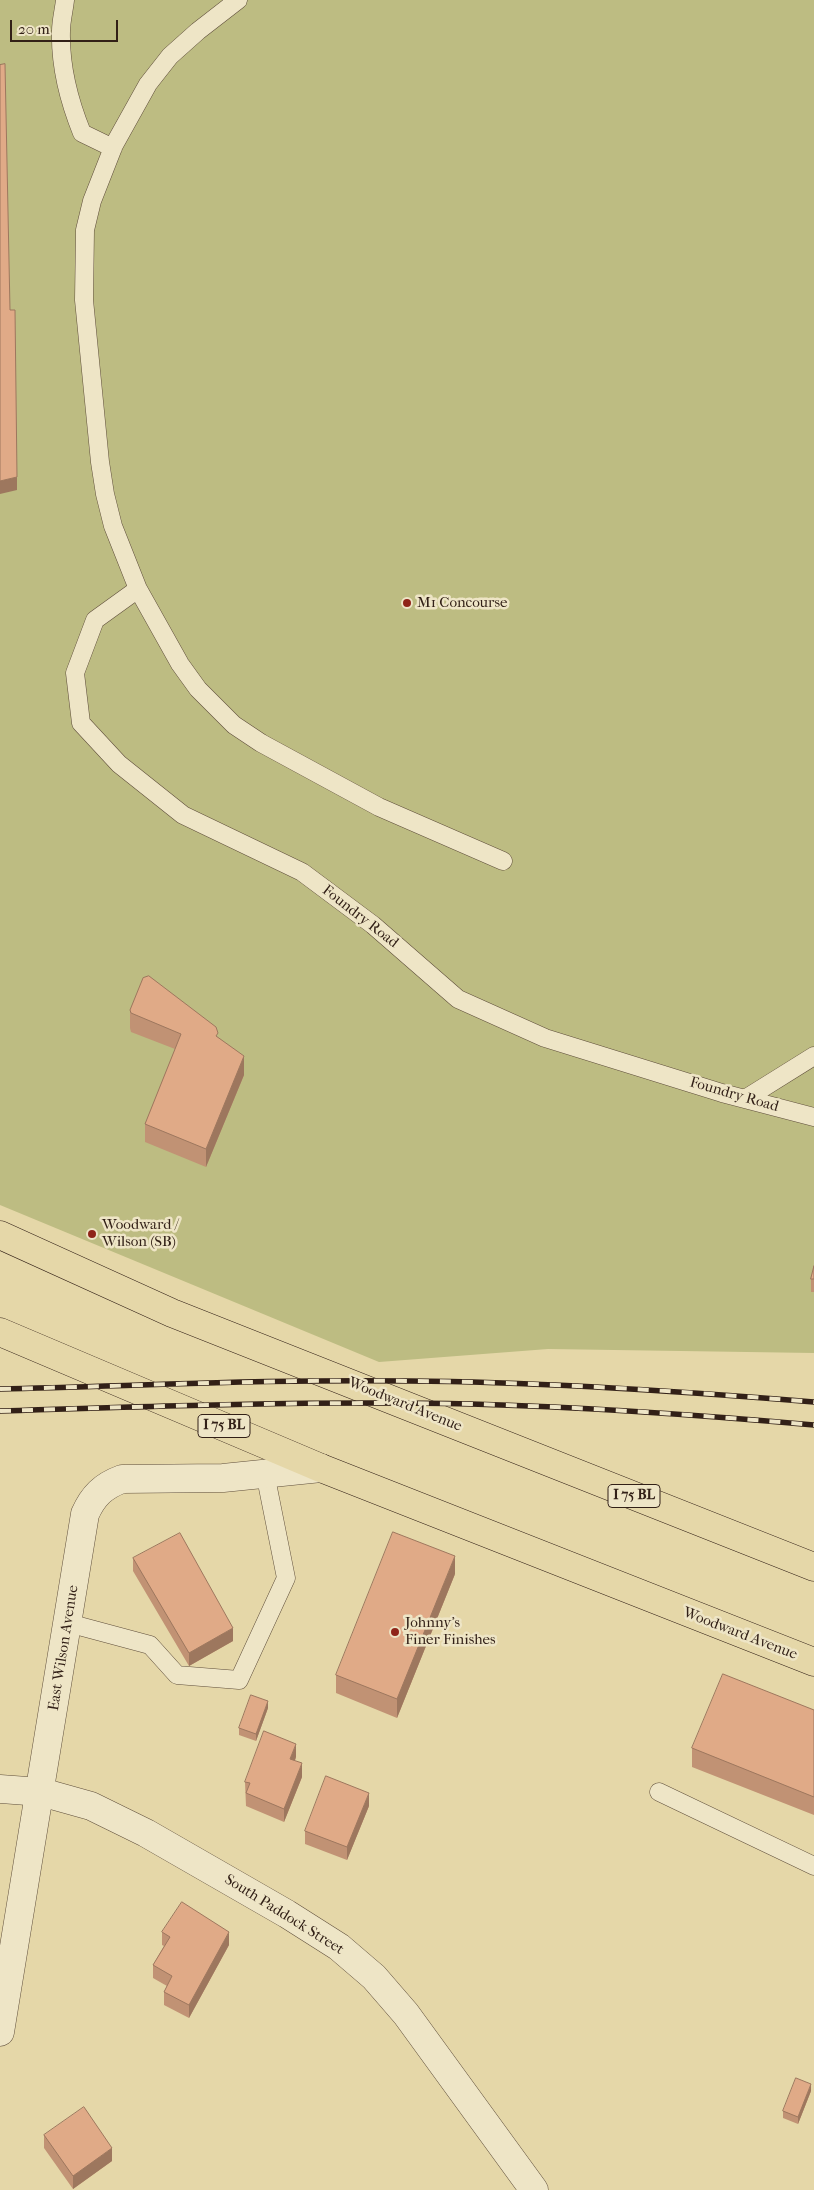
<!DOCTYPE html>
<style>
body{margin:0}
#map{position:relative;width:814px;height:2190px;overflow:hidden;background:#e5d7a8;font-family:"IM FELL French Canon",serif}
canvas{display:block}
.scale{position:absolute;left:10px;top:20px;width:108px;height:22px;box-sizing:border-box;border:2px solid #322017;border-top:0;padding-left:6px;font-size:15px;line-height:18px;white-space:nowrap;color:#322017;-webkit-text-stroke:4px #eee5c6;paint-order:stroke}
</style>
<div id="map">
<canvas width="814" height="2190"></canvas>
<div class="scale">20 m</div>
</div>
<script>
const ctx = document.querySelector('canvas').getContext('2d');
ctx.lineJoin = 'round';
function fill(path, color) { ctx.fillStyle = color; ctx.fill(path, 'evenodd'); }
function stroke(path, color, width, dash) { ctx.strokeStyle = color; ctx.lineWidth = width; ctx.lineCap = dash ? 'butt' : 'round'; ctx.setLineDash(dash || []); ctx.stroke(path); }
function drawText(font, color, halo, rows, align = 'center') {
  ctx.font = font + ' "IM FELL French Canon",serif'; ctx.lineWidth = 5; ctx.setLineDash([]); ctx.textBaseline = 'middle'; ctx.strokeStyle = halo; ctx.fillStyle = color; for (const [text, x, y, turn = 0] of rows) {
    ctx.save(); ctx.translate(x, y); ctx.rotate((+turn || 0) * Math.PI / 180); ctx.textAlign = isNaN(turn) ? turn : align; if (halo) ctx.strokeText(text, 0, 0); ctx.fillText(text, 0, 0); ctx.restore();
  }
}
fill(new Path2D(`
 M0,0H814V1353L548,1349L379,1362L0,1205Z`), '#bdbc82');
const service = new Path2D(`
 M65,0C64,10 61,21 61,31C60,66 69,101 82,133L113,148
 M238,0L198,31L170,56L148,84L114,145L92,201L85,230L84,300L100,462L105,494L113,526L138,589L180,664L198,689L234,725L261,743L379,807L503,861
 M138,589L95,620L75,673L81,723L119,764L183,815L302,872L373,925L458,999L545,1038L722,1093L814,1117
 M745,1099L814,1056
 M68,1623L150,1645L177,1675L239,1680L286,1578L265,1473
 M659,1792L814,1866`);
const minor = new Path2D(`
 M0,1789L41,1792L91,1806L146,1833L287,1914L339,1947L374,1977L406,2014L534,2190
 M0,2032L85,1514C93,1496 103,1486 122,1479L223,1478L321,1468`);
const primary = new Path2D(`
 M0,1235L172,1313L814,1567
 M0,1332L321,1468L814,1662`);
stroke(service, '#5f4e3b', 19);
stroke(minor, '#5f4e3b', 29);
stroke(primary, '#322017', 29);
stroke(service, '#eee5c6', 18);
stroke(minor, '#eee5c6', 28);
stroke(primary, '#e5d7a8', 28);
const rail = new Path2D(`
 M0,1389C136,1386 273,1379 409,1381C544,1382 679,1391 814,1402
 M0,1411C157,1406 314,1401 471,1404C585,1407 700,1415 814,1425`);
stroke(rail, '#322017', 5.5);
stroke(rail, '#eee5c6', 4, [11]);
fill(new Path2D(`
 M130,1010L218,1037L244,1075L206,1167L145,1142V1124L175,1049L131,1032L130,1028Z
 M814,1266V1292H811V1279Z
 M133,1558L233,1641L189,1666L133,1571Z
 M455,1574L397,1718L336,1693V1675Z
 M268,1708L256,1741L239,1735V1728Z
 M814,1710V1815L692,1767V1748Z
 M296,1757L295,1761L302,1777L284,1822L246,1806L245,1782Z
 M369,1806L347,1860L305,1844V1831Z
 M162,1932L229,1945L189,2018L164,2005V1992L167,1986L153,1978V1965L164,1946L162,1945Z
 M811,2091L798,2124L783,2118V2111Z
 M44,2135L112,2161L73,2189L44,2148Z`), '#c19274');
fill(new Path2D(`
 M17,477V490L0,494V481Z
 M244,1056V1075L206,1167V1149Z
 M455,1556V1574L397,1718V1699Z
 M233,1628V1641L189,1666V1653Z
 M268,1701V1708L256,1741V1734Z
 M296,1744V1757L290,1772V1759Z
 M302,1763V1777L284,1822V1809Z
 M369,1793V1806L347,1860V1847Z
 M229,1932V1945L189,2018V2005Z
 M811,2084V2091L798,2124V2117Z
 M112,2148V2161L73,2189V2176Z`), '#9d775e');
const building = new Path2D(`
 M5,64L10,310H15L17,477L0,481V65Z
 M149,976L216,1027L218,1033L216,1036L244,1056L206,1149L145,1124L181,1034L131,1013L130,1010L143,978Z
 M814,1266V1279H811Z
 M393,1532L455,1556L397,1699L336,1675Z
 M180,1533L233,1628L189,1653L133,1558Z
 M723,1674L814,1710V1797L692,1748Z
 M251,1695L268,1701L256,1734L239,1728Z
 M264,1731L296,1744L290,1759L302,1763L284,1809L246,1793L250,1783L245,1782Z
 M326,1776L369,1793L347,1847L305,1831Z
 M182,1902L229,1932L189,2005L164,1992L172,1976L153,1965L170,1937L162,1932Z
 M796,2078L811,2084L798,2117L783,2111Z
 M84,2107L112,2148L73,2176L44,2135Z`);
fill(building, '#e0aa87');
stroke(building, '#9d775e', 1);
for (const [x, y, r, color] of [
 [407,603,5,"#8f2418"],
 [92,1234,5,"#8f2418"],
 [395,1632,5,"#8f2418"]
]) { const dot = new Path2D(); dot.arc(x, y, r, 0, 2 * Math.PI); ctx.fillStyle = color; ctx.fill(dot); stroke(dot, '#eee5c6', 2); }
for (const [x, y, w] of [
 [224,1426,52],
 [634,1496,52]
]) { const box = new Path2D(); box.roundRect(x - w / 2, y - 11.5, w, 23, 4); ctx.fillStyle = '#eee5c6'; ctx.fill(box); stroke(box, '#322017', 1); }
drawText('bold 14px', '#322017', null, [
 ["I 75 BL",224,1426],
 ["I 75 BL",634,1496]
]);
drawText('15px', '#322017', '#eee5c6', [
 ["M1 Concourse",417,603],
 ["Woodward /",102,1225],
 ["Wilson (SB)",102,1242],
 ["Johnny's",405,1623],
 ["Finer Finishes",405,1640]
], 'left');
drawText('15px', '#322017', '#eee5c6', [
 ["Foundry Road",360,917,38],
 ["Foundry Road",734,1095,16],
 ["Woodward Avenue",405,1405,22],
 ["Woodward Avenue",740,1634,21],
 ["East Wilson Avenue",64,1648,-81],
 ["South Paddock Street",284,1915,32]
]);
</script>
